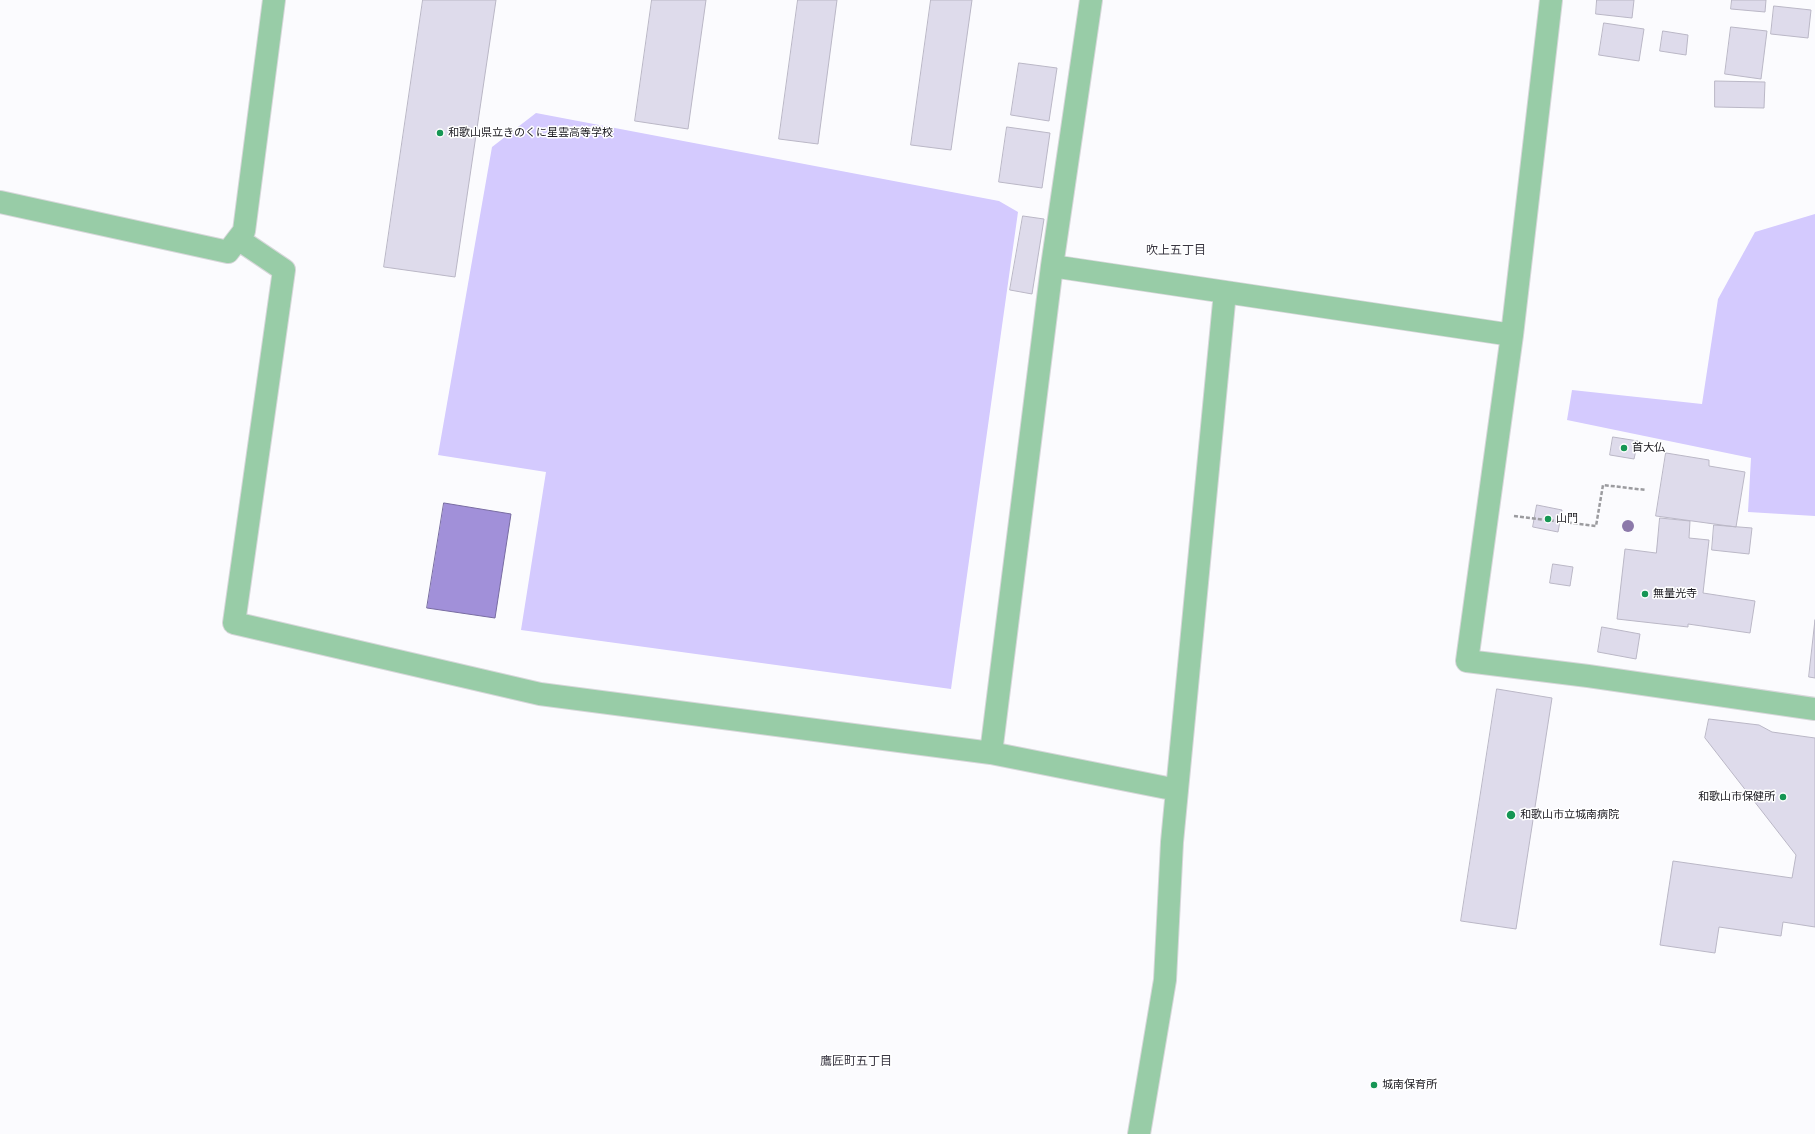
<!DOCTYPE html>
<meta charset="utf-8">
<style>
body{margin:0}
canvas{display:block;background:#fbfbfe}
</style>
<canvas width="1815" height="1134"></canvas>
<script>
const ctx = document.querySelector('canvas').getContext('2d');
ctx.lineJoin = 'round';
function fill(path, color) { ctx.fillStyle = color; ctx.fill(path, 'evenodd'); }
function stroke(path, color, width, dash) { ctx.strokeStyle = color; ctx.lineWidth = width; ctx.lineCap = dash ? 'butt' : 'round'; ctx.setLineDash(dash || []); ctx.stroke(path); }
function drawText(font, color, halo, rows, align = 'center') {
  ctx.font = font + ' Manrope,"Noto Sans JP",sans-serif'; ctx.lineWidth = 3; ctx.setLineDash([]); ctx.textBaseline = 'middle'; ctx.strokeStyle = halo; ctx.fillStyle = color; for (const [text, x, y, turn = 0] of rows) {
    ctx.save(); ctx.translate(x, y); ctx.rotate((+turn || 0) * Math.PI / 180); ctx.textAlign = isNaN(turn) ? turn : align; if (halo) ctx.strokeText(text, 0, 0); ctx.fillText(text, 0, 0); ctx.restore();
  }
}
fill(new Path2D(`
 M536,113L999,201L1018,212L951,689L521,630L546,472L438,455L492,147Z
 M1815,214V516L1748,512L1751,458L1567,420L1572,390L1702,404L1718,299L1755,232Z`), '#d4cafe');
const water = new Path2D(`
 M444,503L511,514L495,618L427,608Z`);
fill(water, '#a190d9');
stroke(water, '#786ca1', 1);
const building = new Path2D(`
 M423,0H496L455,277L384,267Z
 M652,0H706L688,129L635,121Z
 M798,0H837L818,144L779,139Z
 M931,0H972L951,150L911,145Z
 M1597,0H1634L1632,18L1596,14Z
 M1732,0H1766L1765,12L1731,9Z
 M1774,6L1811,10L1808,38L1771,34Z
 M1604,23L1644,29L1639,61L1599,55Z
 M1731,27L1767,31L1761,79L1725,74Z
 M1663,31L1688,35L1686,55L1660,51Z
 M1019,63L1057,68L1049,121L1011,115Z
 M1715,81L1765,82L1764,108L1715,107Z
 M1007,127L1050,133L1042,188L999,182Z
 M1023,216L1044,219L1032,294L1010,290Z
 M1613,437L1638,441L1634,459L1610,455Z
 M1666,453L1709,460V466L1745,472L1736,527L1656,516Z
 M1537,505L1562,510L1558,532L1533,527Z
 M1660,518L1690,521L1689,538L1709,540L1703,593L1755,601L1750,633L1688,624V627L1617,619L1625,549L1656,553Z
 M1714,525L1752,528L1749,554L1712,550Z
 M1553,564L1573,567L1570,586L1550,583Z
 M1815,620V678L1809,677Z
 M1602,627L1640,634L1636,659L1598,652Z
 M1497,689L1552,698L1516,929L1461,921Z
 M1709,719L1759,725L1772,732L1815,738V927L1783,922L1781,936L1719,927L1715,953L1660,945L1673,861L1792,878L1796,855L1705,738Z`);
fill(building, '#dedbeb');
stroke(building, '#bab7c6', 1);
const street = new Path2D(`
 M1551,0L1512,335L1467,661L1588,676L1815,709
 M0,202L228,252L244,231L274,0
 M238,239L284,270L234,623L540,694L991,753L1177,790
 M1052,266L1512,335
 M991,753L1052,266L1091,0
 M1139,1134L1165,980L1172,842L1225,292`);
stroke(street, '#d7d7da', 24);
stroke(new Path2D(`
 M1514,516L1596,526L1603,485L1646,490`), '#9b9b9f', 2.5, [4, 2]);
stroke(street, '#98cca7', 22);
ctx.fillStyle = '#8c79aa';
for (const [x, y] of [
 [1628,526]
]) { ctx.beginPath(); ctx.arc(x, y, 6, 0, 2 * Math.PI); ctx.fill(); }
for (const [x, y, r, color] of [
 [440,133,4,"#169654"],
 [1624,448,4,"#169654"],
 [1548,519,4,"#169654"],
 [1645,594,4,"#169654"],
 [1783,797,4,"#169654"],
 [1511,815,5,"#169654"],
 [1374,1085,4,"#169654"]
]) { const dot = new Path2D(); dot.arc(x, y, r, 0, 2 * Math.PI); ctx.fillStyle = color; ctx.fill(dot); stroke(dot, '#fff', 1.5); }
drawText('11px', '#1a191f', '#fff', [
 ["和歌山県立きのくに星雲高等学校",448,133],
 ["首大仏",1632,448],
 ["山門",1556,519],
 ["無量光寺",1653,594],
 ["和歌山市保健所",1775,797,"right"],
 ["和歌山市立城南病院",1520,815],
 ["城南保育所",1382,1085]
], 'left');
drawText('12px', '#393642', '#fff', [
 ["吹上五丁目",1176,251],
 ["鷹匠町五丁目",856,1062]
]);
</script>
